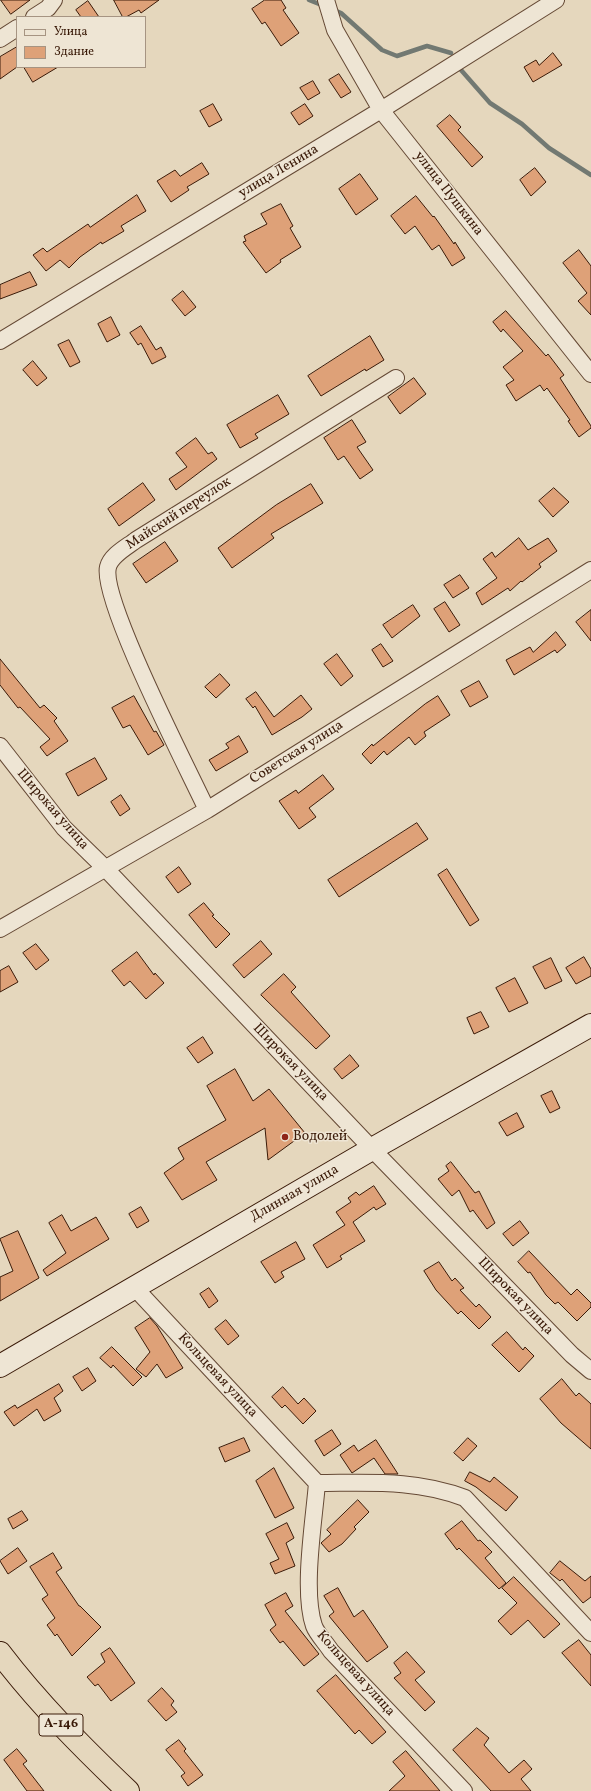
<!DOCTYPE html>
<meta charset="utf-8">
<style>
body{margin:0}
#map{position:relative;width:591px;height:1791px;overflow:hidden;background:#e5d7bd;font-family:Vollkorn,serif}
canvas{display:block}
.legend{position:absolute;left:16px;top:16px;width:130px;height:52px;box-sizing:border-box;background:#eee5d4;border:1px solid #a69482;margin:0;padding:5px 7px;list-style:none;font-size:12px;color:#3a1a08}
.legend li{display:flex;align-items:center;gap:8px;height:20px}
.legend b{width:20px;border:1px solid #a69482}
</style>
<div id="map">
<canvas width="591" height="1791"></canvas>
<ul class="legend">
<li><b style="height:5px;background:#eee5d4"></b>Улица</li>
<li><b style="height:11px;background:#dea178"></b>Здание</li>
</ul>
</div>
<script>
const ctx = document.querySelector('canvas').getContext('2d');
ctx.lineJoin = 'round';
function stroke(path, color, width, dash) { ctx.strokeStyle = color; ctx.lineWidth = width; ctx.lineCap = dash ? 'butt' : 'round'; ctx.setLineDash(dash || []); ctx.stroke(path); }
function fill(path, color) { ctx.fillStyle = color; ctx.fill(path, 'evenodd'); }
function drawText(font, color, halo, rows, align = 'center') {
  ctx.font = font + ' Vollkorn,serif'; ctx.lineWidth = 3; ctx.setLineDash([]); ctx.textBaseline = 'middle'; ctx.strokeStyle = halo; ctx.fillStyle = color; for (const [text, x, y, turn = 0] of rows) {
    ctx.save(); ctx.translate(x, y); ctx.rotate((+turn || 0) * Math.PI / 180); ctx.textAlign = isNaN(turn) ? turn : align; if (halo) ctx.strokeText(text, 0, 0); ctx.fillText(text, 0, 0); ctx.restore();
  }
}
stroke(new Path2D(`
 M309,0L324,6
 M334,10L341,13L382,50L397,56L427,46L451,53
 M461,70L490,103L522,124L549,148L591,175`), '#727972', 4.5);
const building = new Path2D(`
 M1,0H30L11,14Z
 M114,0H159L141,13L139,10L126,17H123Z
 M265,0H281L286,8L283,10L299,33L281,46L265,22L262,24L252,9Z
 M88,1L99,17H81L76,10Z
 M17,47V67L0,79V57Z
 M553,53L562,65L533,82L524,67L536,60L539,65Z
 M24,67H58L33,82Z
 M339,74L351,92L341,98L329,80Z
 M313,81L320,93L308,100L300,88Z
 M213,104L222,120L209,127L200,111Z
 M305,104L313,116L299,125L291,113Z
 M450,115L461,127L458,130L483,157L472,167L437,126Z
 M202,163L209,174L187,187L189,190L171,202L157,181L175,170L180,176Z
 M535,168L546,182L531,196L520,180Z
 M360,174L378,199L356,215L339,189Z
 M137,195L146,211L121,226L124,231L102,244L101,242L80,257L69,268L60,260L46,271L33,255L43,248L47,252L88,224L90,227Z
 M416,196L433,217L434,216L454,244L455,242L465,258L452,266L439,245L432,250L415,226L405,234L391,216Z
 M281,204L293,226L290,228L301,247L280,260L281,262L266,273L243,242L246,241L244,236L267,224L261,214Z
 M579,250L591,266V315L578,301L587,293L563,263Z
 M30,272L37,285L0,299V285Z
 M183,291L196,307L185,316L172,300Z
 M506,311L546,356L548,354L564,375L560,378L591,426V428L579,437L568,421L570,420L547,388L544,391L540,385L516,401L506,385L514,380L503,367L523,351L503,329L501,332L493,322Z
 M111,317L120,335L107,342L98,324Z
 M141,326L156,350L161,347L166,357L152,364L141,343L138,345L130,333Z
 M370,336L384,360L366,371L365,369L321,396L308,376Z
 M69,340L80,362L70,367L58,345Z
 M33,361L47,378L37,386L23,370Z
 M414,378L426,394L400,414L388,397Z
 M278,395L289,414L255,434L258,438L240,448L227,425Z
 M352,420L366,442L357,447L373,470L360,479L344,456L338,460L324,438Z
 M196,438L208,454L212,452L217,459L176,490L169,479L187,467L176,453Z
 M143,483L155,500L119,526L108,509Z
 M311,484L323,503L271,534L274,538L232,568L218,548L276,505Z
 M554,488L569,502L553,517L539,501Z
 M519,538L528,550L548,538L557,551L539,564L541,567L522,582L521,581L510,591L508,588L482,605L476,593L497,578L483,559L492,552L495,557Z
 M165,542L178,561L146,583L133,564Z
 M460,575L469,588L453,598L444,585Z
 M445,602L460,625L449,632L434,609Z
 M413,605L420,616L392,638L383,625Z
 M591,610V641L576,622Z
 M556,632L566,645L557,653L555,650L514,675L506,660L530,647L533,652Z
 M381,644L393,661L383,667L372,650Z
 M337,654L353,676L341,686L324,664Z
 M0,659L40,708L44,705L57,718L54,721L68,741L47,756L40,747L50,739L20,707L18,708L0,685Z
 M220,674L230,685L216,698L205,687Z
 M479,681L488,697L470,707L461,691Z
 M256,692L274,717L301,695L312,709L302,717L272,735L255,706L253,708L246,699Z
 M134,696L154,732L156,731L164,745L148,755L130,725L123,728L112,708Z
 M438,696L450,715L424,732L426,736L415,745L409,737L387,755L384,751L371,764L362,754L372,744L373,746L425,704Z
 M239,736L248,752L216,771L209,760L229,748L226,744Z
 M95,758L107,779L78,796L66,774Z
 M323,775L334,789L309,808L316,817L299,829L279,801L296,790L298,793Z
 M121,795L130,809L120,816L111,802Z
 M417,823L428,839L339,897L328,880Z
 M179,867L191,884L178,893L166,877Z
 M447,869L479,920L470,926L438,875Z
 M204,903L214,915L212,916L230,934L216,948L189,915Z
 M261,941L272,954L244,978L233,965Z
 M36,944L49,960L36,970L23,953Z
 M137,952L154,975L155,973L164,983L146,999L130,981L124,986L112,971Z
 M584,957L591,969V976L576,984L566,968Z
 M551,958L562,981L545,989L533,967Z
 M9,966L18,982L0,992V971Z
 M284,974L296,987L291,992L330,1036L316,1049L261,995Z
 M515,978L528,1003L509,1012L496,988Z
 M481,1012L489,1027L474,1034L467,1018Z
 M203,1037L213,1053L198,1063L187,1048Z
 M350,1055L359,1066L342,1079L334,1069Z
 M235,1069L253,1101L269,1089L305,1133L268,1160L265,1128L206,1162L217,1180L182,1200L164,1173L184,1159L178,1148L226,1120L207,1086Z
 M552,1091L560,1108L550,1113L541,1096Z
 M517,1113L524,1127L507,1136L499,1123Z
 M451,1162L475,1193L479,1191L495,1223L487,1229L473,1210L470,1212L459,1190L452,1196L438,1179L449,1171L446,1166Z
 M374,1186L386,1204L376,1210L374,1207L353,1222L365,1241L340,1256L342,1259L327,1268L313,1245L345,1225L336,1212L351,1202L348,1198L356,1192L359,1195Z
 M141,1207L149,1221L137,1228L129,1214Z
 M62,1215L71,1231L96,1217L109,1239L47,1276L43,1270L66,1253L49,1223Z
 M520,1221L529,1233L513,1246L503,1234Z
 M18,1231L39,1278L0,1301V1277L13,1271L0,1239Z
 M296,1242L305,1259L281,1272L284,1277L275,1283L261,1262Z
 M529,1251L571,1295L577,1289L591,1303V1307L577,1321L558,1302L555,1304L546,1295L530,1272L528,1273L518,1262Z
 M439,1262L452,1281L455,1278L464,1288L460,1290L476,1307L479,1304L491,1317L479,1329L461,1311L458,1314L436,1290L424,1271Z
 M209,1288L218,1301L209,1308L200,1294Z
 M150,1318L157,1326L183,1368L166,1378L157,1364L146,1377L136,1369L150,1352L135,1328Z
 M226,1320L239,1336L228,1345L215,1329Z
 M507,1332L523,1350L525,1347L534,1356L519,1372L492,1345Z
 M112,1347L142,1377L133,1386L113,1365L111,1368L100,1358Z
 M88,1368L96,1381L82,1391L73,1377Z
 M562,1379L576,1396L579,1393L591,1404V1449L561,1423L540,1399Z
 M59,1384L63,1391L54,1398L61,1411L44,1421L37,1409L14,1426L4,1412L15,1405L17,1408Z
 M283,1387L298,1404L304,1398L316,1411L303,1424L285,1405L282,1408L272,1397Z
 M332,1430L341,1444L324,1456L315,1441Z
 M244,1438L250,1451L225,1462L219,1448Z
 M468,1438L477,1446L463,1461L454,1453Z
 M376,1440L398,1474H385L374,1458L352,1473L340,1455L354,1445L358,1451Z
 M274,1468L294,1508L275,1518L256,1481Z
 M470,1472L490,1482L494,1477L518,1497L506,1511L476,1487L465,1481Z
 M358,1500L369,1512L354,1527L356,1529L342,1544L329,1552L321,1543L331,1534L327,1530Z
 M22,1511L28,1520L13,1529L8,1519Z
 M462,1521L478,1541L480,1540L492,1552L485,1558L506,1583L499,1589L459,1548L457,1550L445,1534Z
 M287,1523L294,1538L286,1543L295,1566L275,1574L270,1563L279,1559L266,1534Z
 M18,1548L27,1561L8,1574L0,1561Z
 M53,1553L62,1568L56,1572L79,1606H80L101,1627L72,1656L57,1634L55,1636L47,1625L55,1618L42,1599L48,1595L30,1567Z
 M560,1561L585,1581L591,1576V1597L583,1603L562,1579L560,1581L550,1573Z
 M514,1577L560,1624L544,1638L528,1620L511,1635L498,1621L517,1603L502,1588Z
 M338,1588L354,1617L363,1610L388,1647L367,1662L329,1616L334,1612L324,1596Z
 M286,1593L293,1606L285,1611L319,1654L304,1666L283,1641L280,1643L270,1630L276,1625L265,1605Z
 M579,1640L591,1655V1686L562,1653Z
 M110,1648L135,1683L111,1701L98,1684L95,1686L87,1677L105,1662L101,1654Z
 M407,1652L425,1672L415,1680L435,1702L425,1711L394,1678L401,1673L394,1663Z
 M336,1675L386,1732L372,1744L359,1730L355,1734L317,1691Z
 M162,1688L174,1701L171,1705L177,1712L166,1721L148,1701Z
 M477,1728L489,1738L484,1745L509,1773L524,1760L532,1769L521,1779L531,1791H491L453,1750Z
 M179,1740L186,1749L184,1751L203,1775L188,1786L181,1776L185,1773L166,1750Z
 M17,1749L27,1761L23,1764L44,1791H27L4,1760Z
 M406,1751L440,1791H389L405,1776L393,1762Z`);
fill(building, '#dea178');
stroke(building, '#3a1a08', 1);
const minor = new Path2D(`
 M326,0L335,30L381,110L591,374
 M34,17L48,8L54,0
 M0,39L17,28
 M0,341L381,110L556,0
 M0,746L64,828L106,869L372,1149L572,1355L591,1371
 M207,810C189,771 100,599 108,567C111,555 127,547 136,540L396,378
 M0,929L207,810L591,570
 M134,1287L317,1483C368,1483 416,1479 465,1498L591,1633
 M317,1483C314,1521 302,1591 314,1626C317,1634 326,1643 331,1651L464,1791`);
const secondary = new Path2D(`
 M0,1366L372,1149L591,1025`);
const trunk = new Path2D(`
 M0,1653C38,1703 83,1748 128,1791`);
stroke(minor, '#654935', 18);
stroke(secondary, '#3a1a08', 24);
stroke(trunk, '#3a1a08', 24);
stroke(minor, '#eee5d4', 16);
stroke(secondary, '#eee5d4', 22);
stroke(trunk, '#e5d7bd', 22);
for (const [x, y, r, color] of [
 [285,1137,4,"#8f2418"]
]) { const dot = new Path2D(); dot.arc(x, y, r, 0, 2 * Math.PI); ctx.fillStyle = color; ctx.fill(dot); stroke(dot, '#eee5d4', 1.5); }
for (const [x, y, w] of [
 [61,1725,44]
]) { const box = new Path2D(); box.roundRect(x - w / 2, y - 11, w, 22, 3); ctx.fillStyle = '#eee5d4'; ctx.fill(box); stroke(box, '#3a1a08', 1); }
drawText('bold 13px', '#3a1a08', null, [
 ["А-146",61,1725]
]);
drawText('14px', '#3a1a08', '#eee5d4', [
 ["улица Ленина",279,172,-31],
 ["улица Пушкина",448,194,52],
 ["Майский переулок",179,514,-33],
 ["Советская улица",297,753,-32],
 ["Широкая улица",52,810,49],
 ["Широкая улица",290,1063,46],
 ["Длинная улица",295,1194,-30],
 ["Широкая улица",515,1297,46],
 ["Кольцевая улица",217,1376,47],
 ["Кольцевая улица",355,1674,48]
]);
drawText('14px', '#3a1a08', '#eee5d4', [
 ["Водолей",293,1137]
], 'left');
</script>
